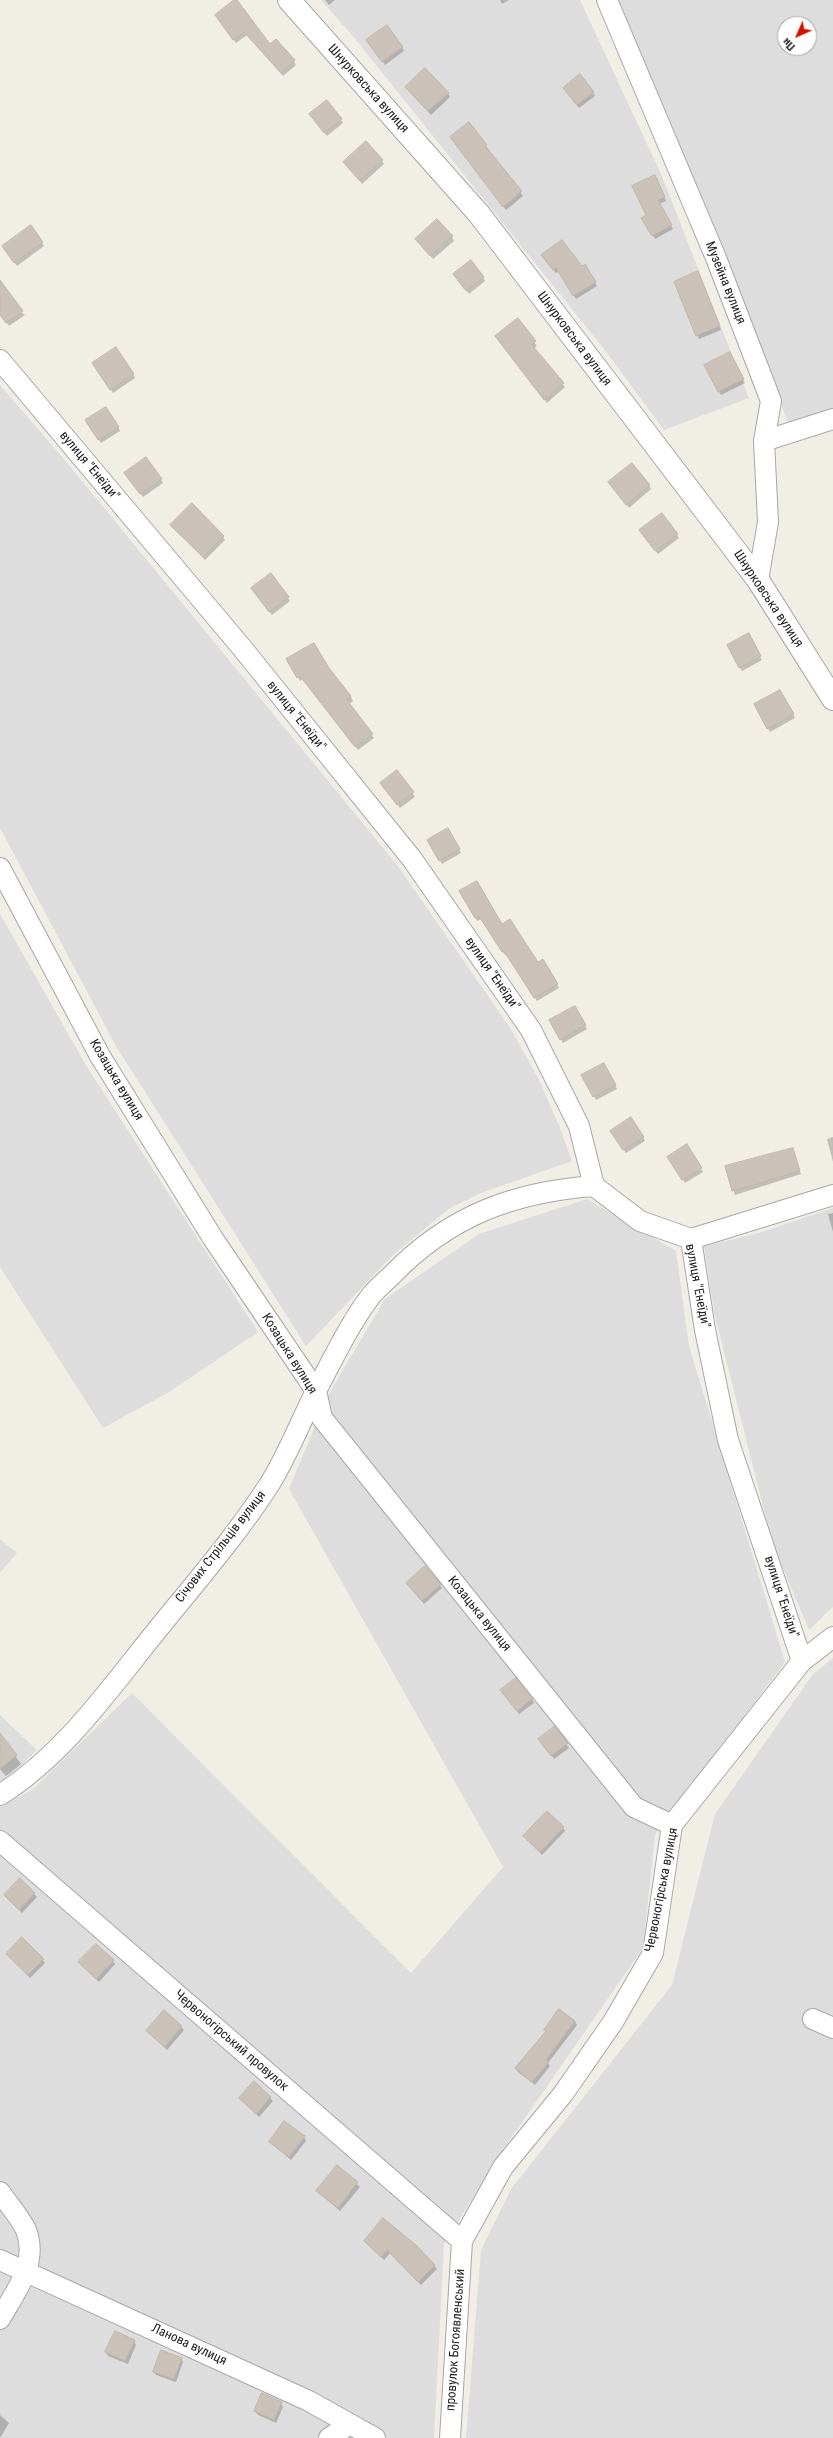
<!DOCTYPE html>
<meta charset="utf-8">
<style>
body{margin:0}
#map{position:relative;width:833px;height:2438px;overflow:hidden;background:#f1eee6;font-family:"Roboto Condensed",sans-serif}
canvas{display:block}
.north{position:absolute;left:777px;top:16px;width:40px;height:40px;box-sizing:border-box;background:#fff;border:1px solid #a6a6a6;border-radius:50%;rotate:225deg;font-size:11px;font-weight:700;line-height:16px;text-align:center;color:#202020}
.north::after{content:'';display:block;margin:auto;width:14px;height:18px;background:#d01000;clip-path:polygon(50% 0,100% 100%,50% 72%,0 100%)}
</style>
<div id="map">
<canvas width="833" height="2438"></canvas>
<div class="north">Пн</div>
</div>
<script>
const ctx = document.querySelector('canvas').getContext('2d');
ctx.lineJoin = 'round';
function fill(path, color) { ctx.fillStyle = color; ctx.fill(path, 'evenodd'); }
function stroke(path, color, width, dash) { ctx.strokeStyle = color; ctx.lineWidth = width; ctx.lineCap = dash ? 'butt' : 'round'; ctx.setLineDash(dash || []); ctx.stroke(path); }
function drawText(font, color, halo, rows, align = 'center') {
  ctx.font = font + ' "Roboto Condensed",sans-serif'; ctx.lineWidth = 3.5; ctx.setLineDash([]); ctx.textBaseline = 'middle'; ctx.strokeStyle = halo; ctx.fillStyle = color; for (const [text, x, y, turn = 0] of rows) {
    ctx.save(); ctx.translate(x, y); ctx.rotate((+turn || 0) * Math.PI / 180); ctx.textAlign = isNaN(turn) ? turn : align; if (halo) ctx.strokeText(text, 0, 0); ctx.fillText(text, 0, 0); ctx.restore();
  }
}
fill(new Path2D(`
 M321,0H580L661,174L749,398L664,430L604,349L352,35Z
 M614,0H833V413L790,427ZM785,24H809V48H785Z
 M0,385L69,465L397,865L511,1029L538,1078L558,1123L572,1161L481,1193L450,1208L394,1254L306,1346L116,1046L0,828Z
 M0,914L87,1067L258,1332L169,1392L103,1428L0,1267Z
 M587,1199L676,1251L689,1346L785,1662L655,1835L643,1948L502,2151L444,2244L434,2438H0V1807L32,1790L132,1693L411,1973L503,1867L289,1489L327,1397L385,1299L479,1234Z
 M833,1208V1607L809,1630L772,1542L714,1312L704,1246L759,1233Z
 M0,1539L17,1553L0,1573Z
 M833,1658V2438H466L481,2250L511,2189L672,1985L715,1814L813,1674Z
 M0,1715L37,1750L0,1787Z`), '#dedddd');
fill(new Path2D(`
 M236,0L270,46L294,61L296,65L283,76L247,35L236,43L218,19Z
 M325,0H335L329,5Z
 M500,0H509L502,4Z
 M370,44L402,47L404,51L385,65Z
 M409,91L448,93L450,97L431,115Z
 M566,92L593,93L595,96L579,108Z
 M313,118L341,120L343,123L327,136Z
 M469,123L523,196L506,210L451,137Z
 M382,161L384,164L362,184L344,162Z
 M657,180L666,201L659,204L673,229L655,239L643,218L647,216Z
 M31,227L44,246L17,266L6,250Z
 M452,237L454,241L433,259L416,239Z
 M545,259L582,267L585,265L597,286L576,299L559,271L556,273Z
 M699,276L721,330L699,339L675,282Z
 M483,277L485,281L469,294L457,278Z
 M0,296L25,315L9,326L0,314Z
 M518,320L537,346L534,348L565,387L547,403L530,381Z
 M730,354L745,383L721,395L705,366Z
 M96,367L133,374L135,378L113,393Z
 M87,421L118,427L120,431L101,443Z
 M128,477L161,479L163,483L143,497Z
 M609,483L649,485L651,489L629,508Z
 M662,514L679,538L658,554L642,534Z
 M172,525L223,537L225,540L205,560Z
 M254,592L288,598L290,601L272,615Z
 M748,635L762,660L742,671L728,645Z
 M288,660L328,669L351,697L353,701L349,704L374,738L358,750L303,679L300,681Z
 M780,691L795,718L770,732L755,705Z
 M397,771L415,797L400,808L384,786Z
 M448,829L461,853L442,864L429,840Z
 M461,892L502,926L537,964L542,960L559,988L537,1001L507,954L505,955L482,919L477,921Z
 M574,1007L587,1029L563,1043L551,1021Z
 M604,1064L617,1089L596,1100L583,1075Z
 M613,1135L643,1137L645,1141L626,1153Z
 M833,1137V1162L827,1139Z
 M687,1146L703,1172L685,1183L669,1157Z
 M792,1149L801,1174L735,1195L726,1167Z
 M833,1213V1232L828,1214Z
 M440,1585L442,1588L424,1604L410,1587Z
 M501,1690L532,1699L534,1703L519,1714Z
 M554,1728L569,1748L554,1759L542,1743Z
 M0,1735L21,1764L6,1776L0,1769Z
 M563,1828L565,1831L542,1855L524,1836Z
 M20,1880L37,1897L22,1913L5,1895Z
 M10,1957L43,1960L45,1963L30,1978Z
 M113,1961L115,1964L99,1982L80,1963Z
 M164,2011L184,2030L167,2050L147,2031Z
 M575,2021L577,2025L548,2063L550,2066L535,2085L518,2072L516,2068L546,2032L545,2030Z
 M254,2082L273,2101L259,2117L240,2098Z
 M304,2137L306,2141L291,2160L270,2142Z
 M337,2166L360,2187L340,2211L317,2191Z
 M365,2241L434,2265L437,2269L421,2285L390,2253L384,2260Z
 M134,2341L136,2345L128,2364L108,2356L106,2352Z
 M181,2359L183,2362L176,2382L156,2375L154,2372Z
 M281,2403L283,2407L276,2423L258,2415L255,2411Z
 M0,2415L9,2423L0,2438Z`), '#0003');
const building = new Path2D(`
 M234,0H237L270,44L276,39L295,60L281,73L244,32L233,40L215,15Z
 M387,25L403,47L382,62L366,40Z
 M425,68L449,93L428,111L405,87Z
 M580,74L594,92L577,105L563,88Z
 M327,100L342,119L324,133L309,114Z
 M469,122L487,145L485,146L522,191L503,207L450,137Z
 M366,141L383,160L360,181L343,162Z
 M655,175L665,197L658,200L672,225L652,236L641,218L646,215L632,186Z
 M437,219L453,236L430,256L415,239Z
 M31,225L43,242L14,263L2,246Z
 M562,240L582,266L585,264L596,282L573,296L556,268L553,270L541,255Z
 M471,260L484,277L466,291L453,274Z
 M698,271L720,326L696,336L674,282Z
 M0,280L23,311L6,323L0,315Z
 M518,318L536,341L532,345L564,383L544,400L495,336Z
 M116,347L134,374L110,390L92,363Z
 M730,352L744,379L718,392L704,365Z
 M106,407L119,427L98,440L85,420Z
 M146,457L162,479L140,494L124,473Z
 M632,463L650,485L626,505L608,482Z
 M192,503L224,536L203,557L170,525Z
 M662,513L678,534L655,551L639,530Z
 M271,573L289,597L269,612L251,588Z
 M749,633L761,656L739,668L727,645Z
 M314,643L329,668L351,696L347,700L373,734L355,747L300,676L297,678L286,659Z
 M780,690L794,714L767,729L754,704Z
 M397,770L414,792L397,805L380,783Z
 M448,828L460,849L439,861L427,840Z
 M477,881L502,924L510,919L538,962L543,959L558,984L534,998L504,951L502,952L479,916L475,918L459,891Z
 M575,1006L586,1025L560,1040L549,1020Z
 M604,1063L616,1085L593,1097L581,1075Z
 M631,1117L644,1137L623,1150L610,1131Z
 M687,1144L702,1168L682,1180L667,1157Z
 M793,1148L800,1171L732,1191L725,1166Z
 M425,1566L441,1584L422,1601L406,1583Z
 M516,1678L532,1699L517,1711L500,1690Z
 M555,1726L568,1743L551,1756L538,1739Z
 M0,1733L17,1755L0,1769Z
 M547,1811L564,1827L540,1852L523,1836Z
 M20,1878L35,1893L19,1910L4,1895Z
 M22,1937L44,1959L28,1975L6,1954Z
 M96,1944L114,1960L96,1979L78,1962Z
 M559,2009L575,2021L546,2060L549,2062L532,2082L515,2068L546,2031L544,2030Z
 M164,2010L182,2026L165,2047L146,2031Z
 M254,2081L271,2097L256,2114L239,2098Z
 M284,2121L305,2136L289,2157L269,2142Z
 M337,2165L358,2182L338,2208L316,2191Z
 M383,2218L417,2246L435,2265L418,2282L387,2250L381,2257L364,2241Z
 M115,2331L135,2340L125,2361L105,2352Z
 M161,2350L182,2358L174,2379L153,2372Z
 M262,2393L282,2402L274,2420L254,2411Z`);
fill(building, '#cac1b8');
stroke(building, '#c4b6a6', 1);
const minor = new Path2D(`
 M607,0L716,258L771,401L764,441L768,522L758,580
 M0,360L243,649L412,859L531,1030L579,1126L594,1186L640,1221L691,1239L705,1330L728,1440L802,1661
 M764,441L833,419
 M0,868L100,1056L214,1240L316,1391L322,1418L634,1807L672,1825
 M691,1239L833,1195
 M0,1795C65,1754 110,1688 158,1629C196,1582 236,1536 269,1485C288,1455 301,1420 317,1389C333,1359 349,1325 370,1297C376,1289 385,1282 392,1275C449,1216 513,1192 594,1186
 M0,1841L462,2241
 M813,2019L833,2028
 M0,2192C8,2204 20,2217 26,2230C39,2263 15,2292 0,2319
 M0,2260L309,2401L375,2438
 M329,2438L350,2424
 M450,2438L462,2241L503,2167L563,2094L613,2022L653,1953L672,1825L802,1661L833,1637`);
const tertiary = new Path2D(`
 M289,0L479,214L758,580L833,699`);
stroke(minor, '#a7a7a7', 22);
stroke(tertiary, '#a7a7a7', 24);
stroke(minor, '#fff', 20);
stroke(tertiary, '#fff', 22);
drawText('13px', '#202020', '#fff', [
 ["Шнурковська вулиця",368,89,48],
 ["Музейна вулиця",725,283,68],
 ["Шнурковська вулиця",574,339,53],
 ["вулиця \"Енеїди\"",89,466,50],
 ["Шнурковська вулиця",768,599,56],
 ["вулиця \"Енеїди\"",296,716,51],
 ["вулиця \"Енеїди\"",492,974,55],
 ["Козацька вулиця",116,1080,59],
 ["вулиця \"Енеїди\"",697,1286,79],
 ["Козацька вулиця",289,1354,58],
 ["Січових Стрільців вулиця",221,1547,-52],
 ["вулиця \"Енеїди\"",781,1597,72],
 ["Козацька вулиця",479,1614,51],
 ["Червоногірська вулиця",662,1890,-79],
 ["Червоногірський провулок",231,2041,41],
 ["провулок Богоявленський",456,2340,-86],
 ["Ланова вулиця",189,2345,25]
]);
</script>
